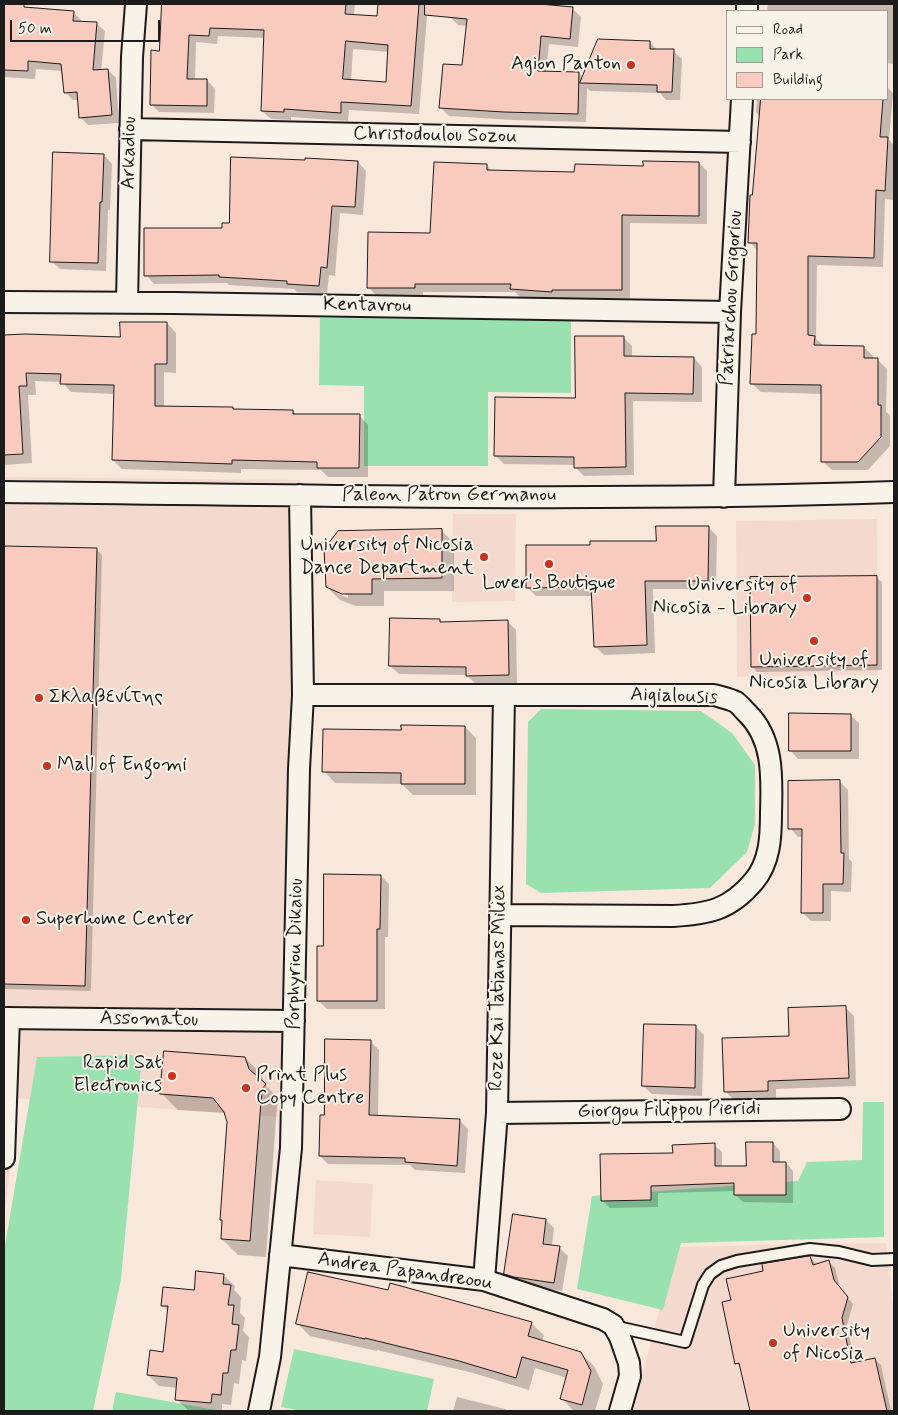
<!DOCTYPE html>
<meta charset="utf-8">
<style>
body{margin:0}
#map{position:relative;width:898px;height:1415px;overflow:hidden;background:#f8e7db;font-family:Mynerve,sans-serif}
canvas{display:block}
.frame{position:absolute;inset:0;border:5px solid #1c1c1c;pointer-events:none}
.legend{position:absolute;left:726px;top:10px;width:162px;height:90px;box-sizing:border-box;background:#f7f3e8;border:1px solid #9f9d96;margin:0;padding:6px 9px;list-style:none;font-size:15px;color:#1c1c1c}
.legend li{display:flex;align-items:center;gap:10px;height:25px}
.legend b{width:25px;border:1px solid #9f9d96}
.scale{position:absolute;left:10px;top:20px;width:150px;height:22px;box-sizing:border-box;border:2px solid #1c1c1c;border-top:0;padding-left:6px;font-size:15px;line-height:18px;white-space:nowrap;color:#1c1c1c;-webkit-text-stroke:4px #f7f3e8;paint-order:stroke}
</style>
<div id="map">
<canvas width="898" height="1415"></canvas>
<div class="frame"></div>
<ul class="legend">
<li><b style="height:6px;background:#f7f3e8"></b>Road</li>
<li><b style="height:14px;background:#99e1af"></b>Park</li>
<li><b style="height:14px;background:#f9cabe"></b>Building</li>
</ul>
<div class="scale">50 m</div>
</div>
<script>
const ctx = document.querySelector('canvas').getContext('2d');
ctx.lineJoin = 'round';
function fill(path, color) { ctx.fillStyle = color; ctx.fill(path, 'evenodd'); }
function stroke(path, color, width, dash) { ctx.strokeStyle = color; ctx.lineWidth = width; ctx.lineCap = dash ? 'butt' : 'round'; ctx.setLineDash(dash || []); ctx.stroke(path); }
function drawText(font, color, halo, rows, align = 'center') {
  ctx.font = font + ' Mynerve,sans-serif'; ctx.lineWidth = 4; ctx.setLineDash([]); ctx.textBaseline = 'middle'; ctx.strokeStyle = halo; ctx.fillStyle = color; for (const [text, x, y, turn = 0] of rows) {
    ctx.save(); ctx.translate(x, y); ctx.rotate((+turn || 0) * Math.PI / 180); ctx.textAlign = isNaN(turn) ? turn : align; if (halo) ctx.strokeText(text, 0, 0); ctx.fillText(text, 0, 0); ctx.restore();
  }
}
fill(new Path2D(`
 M4,477L300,480L299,694L278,1117L15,1098L12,1152L4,1221Z
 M453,514H516L515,601L452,602Z
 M877,519L878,675L737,677L736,521Z
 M316,1180L373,1184L370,1237L313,1234Z
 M886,1243L894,1316V1411H633L659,1311L673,1247Z`), '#f4dace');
fill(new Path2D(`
 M320,318L571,319V393L488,392V466H364V386L319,385Z
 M541,709L701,711L732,733L755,765V824L747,852L710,888L541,893L526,884L528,722Z
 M142,1055L121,1279L93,1411H4V1251L37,1057Z
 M863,1102H884V1237L681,1243L663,1310L577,1289L592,1196L798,1181L807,1162L862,1160Z
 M294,1349L434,1379L427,1411H302L281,1407Z
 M116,1392L222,1411H112Z`), '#99e1af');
fill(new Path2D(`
 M163,4H355L354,15L378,17L379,4H428L419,114L349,110L348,121L291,117V120L271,119L262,111L265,38L218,36L217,44L196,42L195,80H207L215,89L214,113L159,112L151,104L160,52ZM353,49L389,52L387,83L351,81Z
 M451,4H526L572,8L581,17L578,47L549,44L546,72L579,73L583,78L650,42L657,50L673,51L682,59L680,100H666L660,93L590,91L587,88L586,122L513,120L449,116L440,107L463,66L468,26L458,25L450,17Z
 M768,4H894V64L887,63V11H767Z
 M4,7L73,12L81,20V22L97,24L105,31L101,71L108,70L116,78L119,123L88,125L80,117L79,100H73L65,92L63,71L36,69L35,79L4,77Z
 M887,87L893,93L889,140L894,145V187L893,200L885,199L883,267L817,265L816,339L824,346L864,347L873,356V360H878L887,369L886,412L890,415V446L868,470H832L822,461V394L761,392L751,383L757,335L758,251L750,242L760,117L756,112L757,99H887Z
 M104,155L112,164L110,210H108L106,271L60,269L51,261Z
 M306,159L358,162L366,171L363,215L340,213L335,276L329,275L327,294L297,292L294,289L229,285L227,283L154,284L146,275L230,224L306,161Z
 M699,163L707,171V224L630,223V298H560V300L520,297L515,292H423V296H377L368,287L432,234L487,166L493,172L576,173Z
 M167,323L176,333V373L164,372V408H232L234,410L293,411L297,415H359L368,425V477H328L321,470L241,469V473L122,469L113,460L115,394L71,392L62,382L35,381L36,395H28L32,463L4,465V337L25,335L121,338Z
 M623,337L632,346V357L694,358L702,367V402L633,401L634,475L584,476L575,467V465L504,464L496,456L576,399Z
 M708,527L717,536L716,589H653L655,653L604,655L595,646L594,596H536L527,587L592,547L657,542Z
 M441,530L454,543V591H384V606H356L340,600L327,587ZM338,591L348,595V598L338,594Z
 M4,547L96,549L102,555L91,991L4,989Z
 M876,577L882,582V670L757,672L752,666Z
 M440,620L443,623L508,622L516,630L517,683L476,684L466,675L399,674L390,666Z
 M850,715L859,723V759H798L790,750Z
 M465,727L476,738V795H413L402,784L335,783L324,771L402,731Z
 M840,782L848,790L849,859L852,862L851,892L831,891V921H811L803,913V837H798L790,828Z
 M381,876L389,884L388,937H385V1009H327L318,1000L324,947Z
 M846,1008L854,1016L856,1086L776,1089V1099L734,1100L726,1092L790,1037Z
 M696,1027L704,1035L702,1096L652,1094L643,1086Z
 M371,1042L379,1050L378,1117L459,1120L468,1129L465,1173L415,1170L410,1165L328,1164L320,1156L325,1116Z
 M245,1058L261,1074L264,1084L281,1101L277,1105L266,1257L238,1255L222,1239L229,1122L226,1113L178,1110L162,1094Z
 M773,1143L780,1151V1163H786L793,1171V1203L743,1202L735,1195V1191L658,1193V1207L610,1208L602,1200L674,1154L714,1145L722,1152V1167H747Z
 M546,1220L554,1228L552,1246L559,1247L568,1256L562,1291L524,1285L514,1282L506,1274Z
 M810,1257L817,1265L829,1262L835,1268L840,1288L853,1304L847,1325L855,1363L874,1359L881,1365L891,1411H751L741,1367L737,1363L732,1301L764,1272Z
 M223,1275L235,1286L234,1290L241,1297L240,1313L245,1318L243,1331L249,1337L246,1361L242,1360L239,1384L234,1383L231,1405L222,1404V1411L188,1410L176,1399L178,1388L159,1386L148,1375L164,1353L169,1312L162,1305L195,1292Z
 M531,1323L544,1335L542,1342L581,1353L594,1366L603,1384L595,1411H574L562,1399L567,1378L535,1368L529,1390L473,1373L377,1350V1351L310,1336L298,1324Z
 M457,1397L505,1409L507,1411H453Z`), '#0003');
const building = new Path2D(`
 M4,4H24V7L74,11L73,21L97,22L93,70L108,69L112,115L79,118L77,92L64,93L61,64L28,61V71L4,70Z
 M162,4H346L345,14L377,16L378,4H419L411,106L341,102V113L284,109V112L261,111L264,30L210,28L209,36L189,35L187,79H207V106L150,105L151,50L159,51ZM346,41L388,45L386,82L343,79Z
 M425,4H540L573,7L570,39L541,36L538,71L579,72L578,114L504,112L439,108L443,64L462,65L467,19L425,15Z
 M598,39L650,41V49H674L672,92H657V85L580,83Z
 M761,99H883L880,137H888L885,191L876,190L874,258L808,256V335L815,336L814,345L864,346V358H878V405H881V437L858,462H821V385L750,384L752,334H756L757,243H748L750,195H752Z
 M53,152L104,154L102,202H100L98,263L50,262Z
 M231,157L305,160V158L358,161L355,207L332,206L327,268L321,267L319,286L287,284V281L219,277V275L144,276V228H222V223H229Z
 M643,161L699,162V216L622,215V290H552V292L510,289L511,284H415V288H367L368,232L430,233L434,162L487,164V170L574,172L575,164L643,166Z
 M120,322H167V364H155V406L233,407V409L293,410V414H360L359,468H317V462L232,460V464L112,460L114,385L60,384L61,374L26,373L27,386H19L23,454L4,455V335L25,334L120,337Z
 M575,336H624V356L694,357L693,394L625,393L626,467L574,468V457L494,456L495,397L575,398Z
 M656,526H709L708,581H645L647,645L594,647L591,587L526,588V545H590V541H656Z
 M442,529V578L372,579V594H342L326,587L324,549L338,531Z
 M4,546L97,548L85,986L4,984Z
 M877,576V665L751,667L750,577Z
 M390,618L440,619V622L508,620L509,675L466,676V667L389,666Z
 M789,713L851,714V751H789Z
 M401,725L465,726V784H401V773L322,772L323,729L401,730Z
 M840,780L841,853H844L843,884H823V913H801L802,829H788V781Z
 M324,874L381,875L380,929H377V1001H317V946H323Z
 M846,1006L849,1078L768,1081V1091L724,1092L722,1038L789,1036L788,1008Z
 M644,1024L696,1025L695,1088L642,1086Z
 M325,1039L371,1040L369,1115L460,1119L457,1166L405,1162V1158L319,1156L320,1115H324Z
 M164,1051L245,1057L249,1069L266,1084L262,1089L250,1241L221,1239L222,1220H220L227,1122L224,1112L213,1098L160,1094Z
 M746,1142H773V1162H786V1195H734V1183L651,1186V1200L601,1201L600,1154L673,1153L672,1145L715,1143V1166H746Z
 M513,1214L546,1219L543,1244L560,1246L554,1283L514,1277L504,1274Z
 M810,1256L813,1265L829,1260L834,1280L848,1297L842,1318L851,1363L875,1358L887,1411H750L739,1363L735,1364L722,1302L731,1300L726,1279L763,1271L762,1264Z
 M196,1271L224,1274L223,1284L231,1285L228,1305H234L232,1324L239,1325L236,1350H231L228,1373H223L221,1395L212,1394L211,1403L175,1400L177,1378L147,1375L150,1350L163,1352L168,1306H161L163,1287L194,1290Z
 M308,1272L388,1290L390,1283L532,1322L528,1336L581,1352L591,1371L582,1405L560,1399L568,1370L522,1357L516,1378L459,1361L365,1338V1339L296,1324Z`);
fill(building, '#f9cabe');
stroke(building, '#1c1c1c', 1);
const lane = new Path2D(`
 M613,1326L685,1342L703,1285L710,1274L721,1266L737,1261L810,1249L839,1252L872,1260L894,1259`);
const street = new Path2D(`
 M747,11V4
 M130,129L740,142
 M4,302L174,303L730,312
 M127,302L132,57L136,4
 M4,492C300,495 598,502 894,492
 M724,497L730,312L742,99
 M303,695H714C721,697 730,699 736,702C740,705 743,709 747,713C774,739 772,778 771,813C771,837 770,862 754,881C730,910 708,914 673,916L500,915
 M4,1018L294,1021
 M497,1113L840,1109
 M4,1158L9,1018
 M280,1255L484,1280L603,1319L613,1325L620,1337L629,1363L630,1376L620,1411
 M484,1280L497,1113L504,695
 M259,1411L270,1357L291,1148L299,769L303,695L300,495`);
stroke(lane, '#1c1c1c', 14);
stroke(street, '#1c1c1c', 24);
stroke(lane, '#f7f3e8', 10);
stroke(street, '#f7f3e8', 20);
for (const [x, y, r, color] of [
 [631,65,5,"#c8321e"],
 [484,557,5,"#c8321e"],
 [549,564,5,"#c8321e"],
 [807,598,5,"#c8321e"],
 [814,641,5,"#c8321e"],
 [39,698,5,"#c8321e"],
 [47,766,5,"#c8321e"],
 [26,920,5,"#c8321e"],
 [172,1076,5,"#c8321e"],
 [246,1088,5,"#c8321e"],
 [773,1343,5,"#c8321e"]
]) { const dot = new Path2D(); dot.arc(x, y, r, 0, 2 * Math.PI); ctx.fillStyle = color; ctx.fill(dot); stroke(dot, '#f7f3e8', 2); }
drawText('20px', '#1c1c1c', '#f7f3e8', [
 ["Agion Panton",621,65,"right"],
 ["University of Nicosia",474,546,"right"],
 ["Dance Department",474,569,"right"],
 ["Lover's Boutique",549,584,"center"],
 ["University of",797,586,"right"],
 ["Nicosia - Library",797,609,"right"],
 ["University of",814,661,"center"],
 ["Nicosia Library",814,684,"center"],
 ["Σκλαβενίτης",49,698],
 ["Mall of Engomi",57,766],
 ["Superhome Center",36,920],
 ["Rapid Sat",162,1064,"right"],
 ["Electronics",162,1087,"right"],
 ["Print Plus",256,1076],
 ["Copy Centre",256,1099],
 ["University",783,1332],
 ["of Nicosia",783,1355]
], 'left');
drawText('20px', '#1c1c1c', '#f7f3e8', [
 ["Christodoulou Sozou",435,136,1],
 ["Arkadiou",130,153,-89],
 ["Patriarchou Grigoriou",732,298,-87],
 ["Kentavrou",367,306,1],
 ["Paleon Patron Germanou",449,496],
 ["Aigialousis",674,697,2],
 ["Porphyriou Dikaiou",296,954,-89],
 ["Roze Kai Tatianas Miliex",499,988,-89],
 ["Assomatou",149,1020,1],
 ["Giorgou Filippou Pieridi",669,1111,-1],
 ["Andrea Papandreoou",405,1272,8]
]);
</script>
